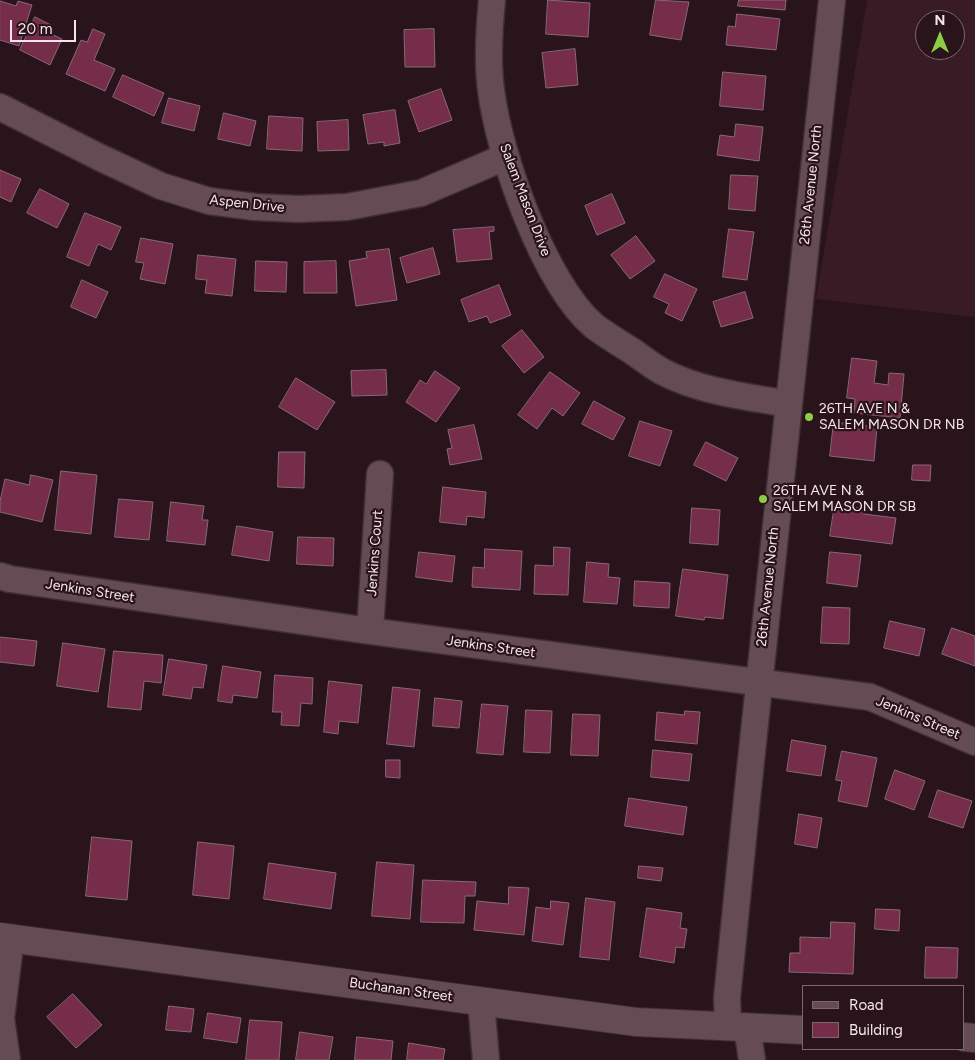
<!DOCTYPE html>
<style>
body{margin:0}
#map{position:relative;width:975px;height:1060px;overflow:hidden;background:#2a141c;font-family:Figtree,sans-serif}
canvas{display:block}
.legend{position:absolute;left:802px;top:985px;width:162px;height:65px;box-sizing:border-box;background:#2a141c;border:1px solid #7c686e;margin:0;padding:6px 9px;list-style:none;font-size:15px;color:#f6e5ea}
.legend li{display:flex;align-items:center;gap:10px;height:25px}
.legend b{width:25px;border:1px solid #7c686e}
.north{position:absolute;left:915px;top:10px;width:50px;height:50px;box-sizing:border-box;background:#2a141c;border:1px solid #7c686e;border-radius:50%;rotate:0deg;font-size:14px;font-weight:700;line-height:20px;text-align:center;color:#f6e5ea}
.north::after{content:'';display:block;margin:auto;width:18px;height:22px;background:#8bce46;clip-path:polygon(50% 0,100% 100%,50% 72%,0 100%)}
.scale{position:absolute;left:10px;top:20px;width:66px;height:22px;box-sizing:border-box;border:2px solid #f6e5ea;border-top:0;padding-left:6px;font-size:15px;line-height:18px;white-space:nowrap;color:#f6e5ea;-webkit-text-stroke:4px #2a141c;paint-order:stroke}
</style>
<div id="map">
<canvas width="975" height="1060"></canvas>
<ul class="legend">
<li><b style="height:6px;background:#654b53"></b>Road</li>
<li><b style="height:14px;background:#752d49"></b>Building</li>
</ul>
<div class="north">N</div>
<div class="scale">20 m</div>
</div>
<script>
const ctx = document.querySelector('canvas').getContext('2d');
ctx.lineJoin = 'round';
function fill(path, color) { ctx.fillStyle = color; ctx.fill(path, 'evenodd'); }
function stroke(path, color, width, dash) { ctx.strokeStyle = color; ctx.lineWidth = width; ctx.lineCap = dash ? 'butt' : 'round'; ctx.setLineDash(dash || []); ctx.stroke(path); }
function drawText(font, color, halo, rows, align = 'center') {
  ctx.font = font + ' Figtree,sans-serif'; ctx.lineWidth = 4.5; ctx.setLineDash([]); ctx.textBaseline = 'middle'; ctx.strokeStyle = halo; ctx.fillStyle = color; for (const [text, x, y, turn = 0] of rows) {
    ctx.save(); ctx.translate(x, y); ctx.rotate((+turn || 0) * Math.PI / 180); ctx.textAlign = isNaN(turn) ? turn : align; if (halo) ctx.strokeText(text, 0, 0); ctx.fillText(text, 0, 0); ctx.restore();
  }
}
fill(new Path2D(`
 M867,0H975V317L816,299ZM925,20H955V50H925Z`), '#381b25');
const building = new Path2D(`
 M548,0L590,3L588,37L546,34Z
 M656,0L689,2L681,40L650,35Z
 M739,0H786L785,10L738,6Z
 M0,1L16,6L18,1L32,5L19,46L0,40Z
 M737,14L780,19L776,50L726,45L728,26L735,27Z
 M35,17L51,25L47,32L62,39L50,65L20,50Z
 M93,29L105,34L94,60L115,69L105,91L66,74L81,40L87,42Z
 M434,29L435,67H405L404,30Z
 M575,49L578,85L546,88L542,53Z
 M723,72L766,76L763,110L720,106Z
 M123,75L164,93L154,116L113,97Z
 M441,89L452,120L419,132L408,101Z
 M169,98L200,106L194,131L162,123Z
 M395,110L400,143L384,146V142L368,144L363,115Z
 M224,113L256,121L250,146L218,139Z
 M269,116L303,118L302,151L267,149Z
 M348,120L349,150L318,151L317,122Z
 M736,124L763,127L759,161L717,155L720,135L734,137Z
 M0,170L21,179L11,202L0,197Z
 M731,175L758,176L755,211L729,209Z
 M40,189L69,204L57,228L27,213Z
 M612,194L625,223L597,235L585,206Z
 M85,213L121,227L111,250L98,244L89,266L67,257Z
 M494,227V231L489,232L492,259L457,262L453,230Z
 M729,229L754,232L747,280L723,277Z
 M636,236L655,261L630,279L611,255Z
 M141,238L173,244L165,284L140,279L144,263L136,262Z
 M433,248L440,274L407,283L400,258Z
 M389,249L397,300L356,306L349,261L367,258L366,252Z
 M198,255L236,259L232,296L205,293L207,280L196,279Z
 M256,261L287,262L286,292L255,291Z
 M336,261L337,293H304V262Z
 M665,274L697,289L682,321L665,313L669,304L654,297Z
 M82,280L108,292L96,318L71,307Z
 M499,285L511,315L490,323L487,316L469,322L461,300Z
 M745,292L753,318L721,327L713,302Z
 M522,330L544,357L524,373L502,346Z
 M852,358L877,361L874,383L888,385L889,373L904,374L900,418L854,413L855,399L847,398Z
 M386,370L387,395L352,396L351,371Z
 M435,371L460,388L436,422L406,402L420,380L426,384Z
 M550,372L580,393L563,416L552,408L537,429L518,415Z
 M296,378L335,402L317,430L279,407Z
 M594,401L625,418L613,440L582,424Z
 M640,421L672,431L660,466L629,456Z
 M834,422L877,427L874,461L830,456Z
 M474,425L482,459L450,465L447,449L452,448L448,430Z
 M706,442L738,458L726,481L694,465Z
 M279,452H305L304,488L278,487Z
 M913,465H931L930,481L912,480Z
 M61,471L97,475L91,534L55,530Z
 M31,475L53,480L42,522L0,512V501L5,479L29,485Z
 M443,487L486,492L484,518L467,516L466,525L440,522Z
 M119,499L153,502L149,540L115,537Z
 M171,502L204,506L202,520H208L205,545L167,541Z
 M835,504L865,509L864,514L896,518L892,544L830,536Z
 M692,508L720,510L718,545L690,543Z
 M237,526L273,532L269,561L232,555Z
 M298,537L334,538L333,566L297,564Z
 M554,547L570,548L568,595L534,594L535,565L553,566Z
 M485,549L522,551L520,590L472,587L473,567L484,568Z
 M419,552L455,556L452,582L416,577Z
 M830,552L861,555L857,587L827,583Z
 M587,562L609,564L608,577L620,578L617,604L584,602Z
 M683,569L728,575L723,619L705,617L704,620L676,616Z
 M635,581L670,583L669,608L634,606Z
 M823,607L850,608L849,644L821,643Z
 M890,621L925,629L919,656L884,648Z
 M952,628L975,636V666L942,654Z
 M0,637L37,641L34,666L0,662Z
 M63,643L105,649L98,692L57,686Z
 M114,651L163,655L161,683L144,681L141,710L108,707Z
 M169,659L207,665L203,688L193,687L191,699L163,695Z
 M223,666L261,672L257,698L233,695L232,703L218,701Z
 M275,675L313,678L312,704L301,703L299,726L281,725L282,712H273Z
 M329,681L362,685L358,723L339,721L338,734L324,732Z
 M393,687L420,690L414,747L387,744Z
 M435,698L462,701L459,728L433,726Z
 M482,704L508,706L503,755L477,753Z
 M526,710L552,711L550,753L524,752Z
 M685,711L700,712L697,744L655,740L657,712L684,715Z
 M573,714L600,715L598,756L571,755Z
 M792,740L826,746L821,776L787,771Z
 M653,750L692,754L689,781L651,777Z
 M842,751L877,758L867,807L838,801L842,781L836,780Z
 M386,760H400V778L386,777Z
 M895,770L925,781L914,810L885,799Z
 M938,790L972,801L963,828L929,817Z
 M629,798L687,807L683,835L625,826Z
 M799,814L822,818L817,848L795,844Z
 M92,837L132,841L127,900L86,896Z
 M198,842L234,846L229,899L193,895Z
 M377,862L414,865L410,919L372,916Z
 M269,863L336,873L331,909L264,899Z
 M639,866L663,868L661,881L638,878Z
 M423,880L476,882L475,896H465L464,923L421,922Z
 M509,887L529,888L524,935L474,930L477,901L508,904Z
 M586,898L615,902L609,960L580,957Z
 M551,901L569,903L563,945L532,941L536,907L550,909Z
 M647,908L682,913L680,928L687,929L684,948L676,947L674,963L640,957Z
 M876,909L900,910L899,931L875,929Z
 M831,922L855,923L853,974L789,972L790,953H800V937L830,938Z
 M926,947L958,948L957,978H925Z
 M73,994L102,1025L76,1048L47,1017Z
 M169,1006L194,1009L191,1032L166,1030Z
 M208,1013L241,1018L237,1043L204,1038Z
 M250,1020L282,1022L279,1060H246Z
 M300,1032L333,1037L329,1060H296Z
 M357,1037L393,1041L391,1060H355Z
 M409,1043L445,1049L443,1060H407Z`);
fill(building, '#752d49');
stroke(building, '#866a72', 1);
const street = new Path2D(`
 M492,0C489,30 487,60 491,90C499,155 544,283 594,326C606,335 619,343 632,351C642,358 652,366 663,372C702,392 745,396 787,404
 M0,107L101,158L161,186L209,201L255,207L298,209L347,207L421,193L505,157
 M0,576L10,579L370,631L870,697L975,742
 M370,631L380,474
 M481,1001L486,1060
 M728,1026L727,998C760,665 795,332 832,0
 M747,1027L752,1060
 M7,1060L1,1018L11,938`);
const secondary = new Path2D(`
 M0,937L636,1022L804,1030
 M964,1037L975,1038`);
stroke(street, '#3f2f34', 29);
stroke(secondary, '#3f2f34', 30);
stroke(street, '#654b53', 26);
stroke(secondary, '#654b53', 28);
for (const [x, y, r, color] of [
 [809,417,5,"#8bce46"],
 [763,499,5,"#8bce46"]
]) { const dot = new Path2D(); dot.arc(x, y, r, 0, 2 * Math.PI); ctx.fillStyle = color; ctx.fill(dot); stroke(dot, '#2a141c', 2); }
drawText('14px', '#f6e5ea', '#2a141c', [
 ["26th Avenue North",811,185,-84],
 ["Salem Mason Drive",525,200,69],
 ["Aspen Drive",247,204,6],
 ["Jenkins Court",375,553,-86],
 ["26th Avenue North",768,587,-84],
 ["Jenkins Street",90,591,9],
 ["Jenkins Street",491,647,8],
 ["Jenkins Street",918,718,23],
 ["Buchanan Street",401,990,8]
]);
drawText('14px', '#f6e5ea', '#2a141c', [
 ["26TH AVE N &",819,409],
 ["SALEM MASON DR NB",819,425],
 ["26TH AVE N &",773,491],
 ["SALEM MASON DR SB",773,507]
], 'left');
</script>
